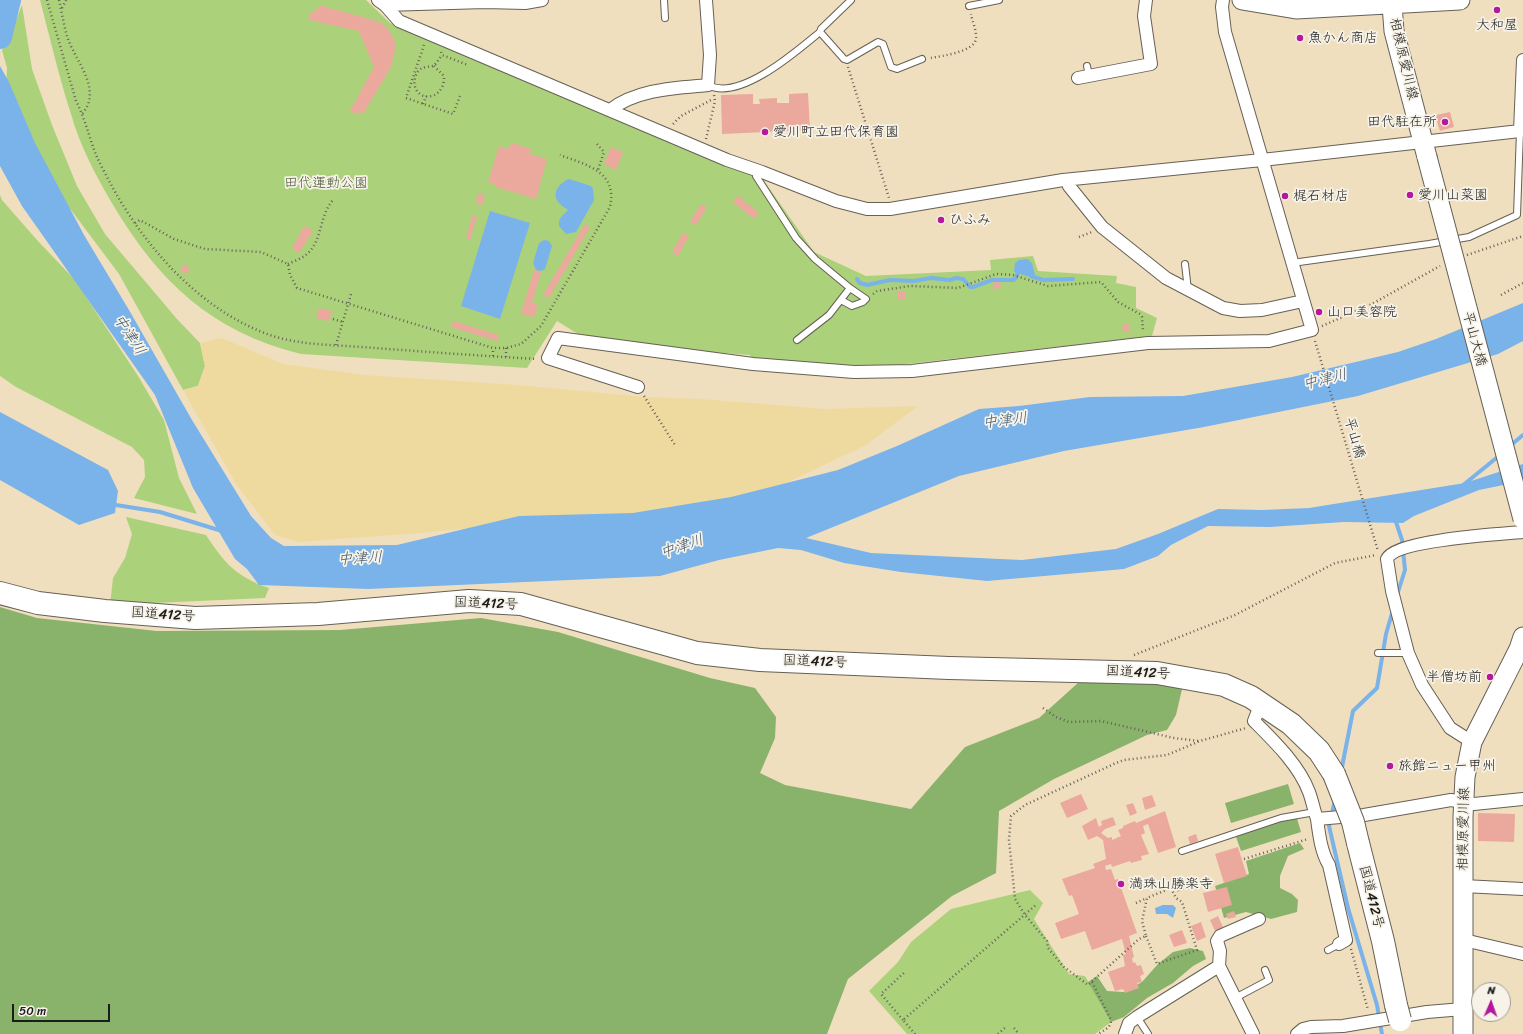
<!DOCTYPE html>
<meta charset="utf-8">
<style>
body{margin:0}
#map{position:relative;width:1523px;height:1034px;overflow:hidden;background:#f0dfbf;font-family:Sriracha,sans-serif}
canvas{display:block}
.north{position:absolute;left:1471px;top:982px;width:40px;height:40px;box-sizing:border-box;background:#f7f3e8;border:1px solid #9f9d96;border-radius:50%;rotate:2deg;font-size:11px;font-weight:700;line-height:16px;text-align:center;color:#1c1c1c}
.north::after{content:'';display:block;margin:auto;width:14px;height:18px;background:#b5179e;clip-path:polygon(50% 0,100% 100%,50% 72%,0 100%)}
.scale{position:absolute;left:12px;top:1004px;width:98px;height:18px;box-sizing:border-box;border:2px solid #1c1c1c;border-top:0;padding-left:5px;font-size:12px;line-height:14px;white-space:nowrap;color:#1c1c1c;-webkit-text-stroke:3px #f7f3e8;paint-order:stroke}
</style>
<div id="map">
<canvas width="1523" height="1034"></canvas>
<div class="north">N</div>
<div class="scale">50 m</div>
</div>
<script>
const ctx = document.querySelector('canvas').getContext('2d');
ctx.lineJoin = 'round';
function fill(path, color) { ctx.fillStyle = color; ctx.fill(path, 'evenodd'); }
function stroke(path, color, width, dash) { ctx.strokeStyle = color; ctx.lineWidth = width; ctx.lineCap = dash ? 'butt' : 'round'; ctx.setLineDash(dash || []); ctx.stroke(path); }
function drawText(font, color, halo, rows, align = 'center') {
  ctx.font = font + ' Sriracha,"Klee One",sans-serif'; ctx.lineWidth = 3.5; ctx.setLineDash([]); ctx.textBaseline = 'middle'; ctx.strokeStyle = halo; ctx.fillStyle = color; for (const [text, x, y, turn = 0] of rows) {
    ctx.save(); ctx.translate(x, y); ctx.rotate((+turn || 0) * Math.PI / 180); ctx.textAlign = isNaN(turn) ? turn : align; if (halo) ctx.strokeText(text, 0, 0); ctx.fillText(text, 0, 0); ctx.restore();
  }
}
fill(new Path2D(`
 M40,0H366L390,23L751,175H760L814,252L866,276L991,270L990,260L1033,256L1038,271L1117,276L1116,283L1136,287V308L1157,318L1152,336L889,366H844L751,358L750,355L668,349L578,334L557,321L527,368L301,354C212,332 159,282 113,205C96,176 80,146 71,114C59,77 50,38 40,0Z
 M22,5L32,69L52,125L77,186L105,234L177,319L200,343L205,366L198,386L183,390L119,274L47,178L6,94L7,68L2,50L8,40Z
 M0,195L2,200L37,240L75,280L138,376L164,420L179,478L197,514L134,498L145,477L144,460L132,447L16,387L0,376Z
 M126,517L206,535C224,563 237,577 269,588L265,598L110,605L113,578L125,558L132,534Z
 M1030,890L1043,903L1034,919L1069,974L1085,976L1111,1022L1095,1034H907L869,991L898,962L911,942L951,909Z`), '#acd17b');
fill(new Path2D(`
 M0,607L37,618L157,631L340,630L481,618L558,632L710,678L755,688L776,717L775,738L760,773L785,785L911,809L965,747L1039,718L1079,682L1183,685L1176,715L1167,730L1147,735L1054,779L999,811L996,873L952,896L848,979L827,1034H0Z
 M1288,784L1294,804L1231,823L1225,803Z
 M1295,812L1301,832L1241,851L1234,831Z
 M1300,843L1304,849L1288,856L1280,876V888L1292,894L1298,900L1297,912L1271,919L1246,912L1224,918L1215,886L1249,874L1246,861Z
 M1190,948L1203,951L1206,959L1193,966L1173,983L1147,998L1124,1017L1111,1022L1088,982L1097,976L1107,991L1124,992L1142,982L1158,964L1173,952Z`), '#89b36b');
fill(new Path2D(`
 M222,338L283,364L365,375L519,385L645,397L702,399L825,409L918,406L866,445L788,482L688,520L520,523L421,533L299,542L275,535L236,484L183,390L198,386L205,366L200,343Z`), '#eeda9e');
fill(new Path2D(`
 M0,66L9,82L35,143L84,235L129,310L192,420L251,516L271,538L284,546L397,545L519,516L633,513L731,497L838,470L897,446L979,409L1019,406L1090,397L1183,396L1292,377L1398,352L1436,339L1523,303V341L1498,354L1358,396L1204,427L1064,451L959,476L806,538L871,553L1022,560L1116,549L1158,534L1218,509L1262,510L1309,508L1465,483L1523,464V481L1479,490L1414,516L1403,523L1344,522L1270,527L1208,526L1171,545L1158,556L1124,569L987,581L901,572L844,563L801,550L778,548L719,560L660,576L368,589L259,585L247,569L235,559L193,488L155,395L22,206L0,166Z
 M569,179L591,186L593,189L594,200L576,232L566,234L559,226C558,217 563,216 568,210C566,208 563,207 560,204C550,194 559,183 569,179Z
 M490,211L530,223L500,319L461,306Z
 M544,240L549,241L552,246L545,269L541,271L536,270L533,263L539,243Z
 M1027,259L1032,263L1036,279L1014,272L1015,263L1019,260Z
 M0,412L108,470L118,491L115,513L79,525L0,480Z
 M1163,905H1173L1176,908L1173,918L1167,914H1156L1155,908Z`), '#7ab2ea');
stroke(new Path2D(`
 M1031,276L1043,280L1073,279
 M857,279L860,283L867,285L890,280L914,281L931,278L950,280L956,278L963,279L970,287H973L992,280H1013L1016,278L1018,272L1022,271
 M1510,446L1523,435
 M1462,486L1500,455
 M111,502L116,505L160,512L222,531
 M1395,519L1402,540L1405,570L1397,595
 M1341,772L1353,711L1377,688L1386,634L1393,610
 M1335,800L1329,826L1348,908L1377,1005L1382,1034`), '#7ab2ea', 4);
stroke(new Path2D(`
 M0,37L9,0`), '#7ab2ea', 24);
fill(new Path2D(`
 M319,5L380,22L386,27L392,35L396,45L391,67L363,114L357,112L355,114L350,111L374,67L359,31L309,20L310,12L314,13L315,10H318Z
 M808,93L810,130L722,134L721,95L753,94V104H760L759,99L777,98V103H789V94Z
 M1450,112L1454,127L1440,131L1437,121L1433,122L1432,116Z
 M512,143L531,149L530,154L547,159L536,199L496,187V185L488,182L499,146L507,149Z
 M611,147L623,152L616,170L604,164Z
 M478,193L485,195L482,205L476,203Z
 M738,196L759,213L754,219L733,202Z
 M701,204L707,207L696,225L690,222Z
 M473,214L477,216L470,240L466,238Z
 M585,224L590,227L549,298L543,295Z
 M304,226L313,231L299,253L292,248Z
 M683,233L689,236L678,256L672,252Z
 M185,264L190,270L185,274L180,269Z
 M534,270L541,272L532,303L538,305L534,317L521,314Z
 M994,282H1000L1001,288L994,289Z
 M898,292H905V299H898Z
 M319,308L332,311L329,321L316,318Z
 M453,321L499,335L497,341L451,327Z
 M1129,324V331L1123,332L1122,325Z
 M1081,794L1088,809L1067,818L1060,803Z
 M1152,795L1156,806L1145,810L1142,798Z
 M1133,803L1137,813L1130,816L1126,805Z
 M1165,811L1176,847L1158,853L1148,824L1143,826L1145,833L1141,835L1149,854L1141,856L1142,860L1131,863L1130,861L1112,867L1111,864L1105,866L1106,870L1111,869L1115,880L1118,879L1137,933L1129,936L1134,957L1132,958L1133,963L1135,962L1137,966L1141,965L1144,974L1140,976L1142,982L1137,983L1139,988L1125,993L1123,989L1115,991L1108,972L1125,966L1123,955L1126,954L1122,939L1092,950L1085,931L1061,939L1055,923L1079,914L1072,895L1069,896L1062,879L1095,868L1093,864L1106,859L1103,840L1097,836L1088,840L1082,826L1096,818L1099,827L1102,825L1101,821L1113,817L1116,825L1105,829L1101,833L1108,838L1112,837V840L1121,836L1118,830L1123,828V826L1135,821L1136,823Z
 M1478,813L1515,814L1514,842L1478,841Z
 M1196,834L1198,841L1190,844L1188,837Z
 M1238,847L1247,876L1224,883L1215,854Z
 M1182,877L1186,889L1177,892L1173,880Z
 M1227,887L1232,905L1208,912L1203,893Z
 M1234,911L1236,917L1228,919L1226,914Z
 M1218,916L1223,927L1215,931L1210,920Z
 M1201,922L1206,937L1197,941L1191,926Z
 M1182,930L1187,943L1174,947L1169,935Z`), '#eba89d');
const lane = new Path2D(`
 M664,0L665,18
 M969,6L999,0
 M820,32L844,59L847,60L878,42L883,44L891,67L897,69L922,59
 M1087,66L1089,76
 M708,85C739,102 797,51 820,32L821,29L851,0
 M756,171V176L796,238L815,259L850,288L829,315L797,340
 M1292,263L1429,244L1469,237L1517,215L1520,131
 M1185,264L1188,290
 M841,300L852,306L863,302L866,299L850,288
 M1378,653H1408
 M1182,851L1281,818L1315,812
 M1328,950L1339,944
 M1235,998L1269,980L1265,970
 M1137,1017L1148,1034`);
const street = new Path2D(`
 M378,0L385,5L399,21L727,160L762,172L836,201L867,209H890L1063,180L1262,160L1520,131L1523,60
 M385,5L485,2L525,3L542,0
 M1078,78L1151,64L1144,16L1146,0
 M610,110C637,89 676,88 708,85L710,55L706,0
 M1067,180L1069,186L1102,227L1166,278L1223,308L1240,311L1262,310L1303,301
 M638,387L548,358L558,338L753,364L854,372L912,371L1148,343L1269,341L1312,330L1225,32L1222,7L1223,0
 M1261,703L1254,721C1274,741 1299,765 1309,792C1312,800 1314,810 1317,819L1364,815L1451,800L1474,804L1523,799
 M1472,742L1450,728L1422,685L1408,653L1392,591L1387,559C1395,540 1501,534 1523,532
 M1317,819C1319,834 1321,852 1329,865L1346,940L1339,944
 M1463,886L1523,889
 M1464,940L1523,954
 M1125,1034L1129,1023L1137,1017L1219,966
 M1253,1034L1219,966L1220,951L1217,941L1220,936L1259,919
 M1297,1034L1303,1029L1311,1027L1343,1026L1427,1012L1463,1009`);
const primary = new Path2D(`
 M1242,0L1296,9L1460,0
 M1392,5L1394,31L1427,157
 M1463,1034V817L1465,777L1472,742L1519,649L1523,637`);
const highway = new Path2D(`
 M0,593L38,603L105,611L195,618L318,614L469,601L521,604L697,653L760,660L949,668L1157,673L1224,685L1251,697L1291,724L1319,751L1334,774
 M1358,843L1383,941L1396,1005`);
stroke(lane, '#666055', 8);
stroke(street, '#666055', 14);
stroke(primary, '#666055', 21);
stroke(highway, '#666055', 24);
stroke(new Path2D(`
 M47,0L76,101C85,118 89,137 96,155C101,166 108,179 114,190C149,252 204,313 273,336C305,346 342,345 375,348C429,352 483,356 537,359
 M59,0C62,13 64,27 68,39C76,62 103,90 82,114
 M62,8L66,0
 M424,45L406,98L453,114L460,96
 M441,52L442,55L468,65
 M931,58C941,56 974,52 976,39C977,31 972,21 971,14
 M434,66L444,76C445,104 410,102 415,78C418,67 424,67 434,66L442,55
 M848,67L889,198
 M423,104L426,96
 M673,124L681,116L713,99
 M706,139L715,101L714,95
 M597,144L604,152L598,170
 M135,223L140,220L174,239L205,249L261,252L288,264L290,275L297,288L493,348H506L521,344L541,326L610,207C618,171 586,165 560,155
 M1079,237L1092,232
 M1467,255L1523,236
 M288,264C294,261 301,259 307,254C323,240 319,214 334,199
 M873,294L877,291L910,286L958,288L996,274L1013,275L1048,286L1101,282L1118,302L1140,314L1142,317L1143,331
 M1501,295L1523,283
 M333,319L343,322
 M1322,326L1370,305L1440,266
 M1315,341L1378,551
 M336,345L351,294
 M493,356V348
 M506,357V348
 M644,396L675,445
 M1134,655L1235,615L1335,563L1376,555
 M1043,708L1056,717L1069,722L1101,721L1174,738L1199,741
 M1244,859L1308,839
 M1136,903L1147,898
 M1146,936L1157,964L1197,950L1182,902L1176,898L1171,888L1147,898L1142,921L1146,936L1139,939L1088,985L1064,967L1048,948L1047,941L1025,915L1015,899L1009,840L1011,816L1025,805L1116,763L1124,760L1167,755L1200,741L1246,728
 M1351,949L1368,1010
 M1092,982L1111,1020C1111,1028 1104,1030 1098,1034
 M903,1020L881,994L906,971
 M1014,1028L1019,1034
 M915,1034L903,1020L1037,904
 M998,1034L1007,1026`), '#666055', 2.5, [1, 3]);
stroke(lane, '#fff', 6);
stroke(street, '#fff', 12);
stroke(primary, '#fff', 19);
stroke(highway, '#fff', 22);
const primaryBridge = new Path2D(`
 M1427,157L1523,519`);
const highwayBridge = new Path2D(`
 M1334,774L1353,822L1358,843
 M1396,1005L1400,1020`);
stroke(primaryBridge, '#666055', 21, []);
stroke(highwayBridge, '#666055', 24, []);
stroke(primaryBridge, '#fff', 19);
stroke(highwayBridge, '#fff', 22);
for (const [x, y, r, color] of [
 [1497,10,4,"#b5179e"],
 [1300,38,4,"#b5179e"],
 [1445,122,4,"#b5179e"],
 [765,132,4,"#b5179e"],
 [1410,195,4,"#b5179e"],
 [1285,196,4,"#b5179e"],
 [941,220,4,"#b5179e"],
 [1319,312,4,"#b5179e"],
 [1490,677,4,"#b5179e"],
 [1390,766,4,"#b5179e"],
 [1121,884,4,"#b5179e"]
]) { const dot = new Path2D(); dot.arc(x, y, r, 0, 2 * Math.PI); ctx.fillStyle = color; ctx.fill(dot); stroke(dot, '#f7f3e8', 1.5); }
drawText('14px', '#1c1c1c', '#f7f3e8', [
 ["大和屋",1497,25,"center"],
 ["魚かん商店",1308,38],
 ["田代駐在所",1437,122,"right"],
 ["愛川町立田代保育園",773,132],
 ["愛川山菜園",1418,195],
 ["梶石材店",1293,196],
 ["ひふみ",949,220],
 ["山口美容院",1327,312],
 ["半僧坊前",1482,677,"right"],
 ["旅館ニュー甲州",1398,766],
 ["満珠山勝楽寺",1129,884]
], 'left');
drawText('14px', '#1c1c1c', '#f7f3e8', [
 ["相模原愛川線",1403,59,77],
 ["平山大橋",1474,339,75],
 ["平山橋",1354,438,74],
 ["国道412号",486,604,2],
 ["国道412号",163,615,4],
 ["国道412号",815,662,2],
 ["国道412号",1138,673,3],
 ["相模原愛川線",1464,829,-89],
 ["国道412号",1371,897,76]
]);
drawText('14px', '#4e5b3d', '#f7f3e8', [
 ["田代運動公園",326,183]
]);
drawText('italic 15px', '#42586e', '#f7f3e8', [
 ["中津川",129,335,57],
 ["中津川",1325,380,-14],
 ["中津川",1005,421,-7],
 ["中津川",682,547,-19],
 ["中津川",360,559,-3]
]);
</script>
